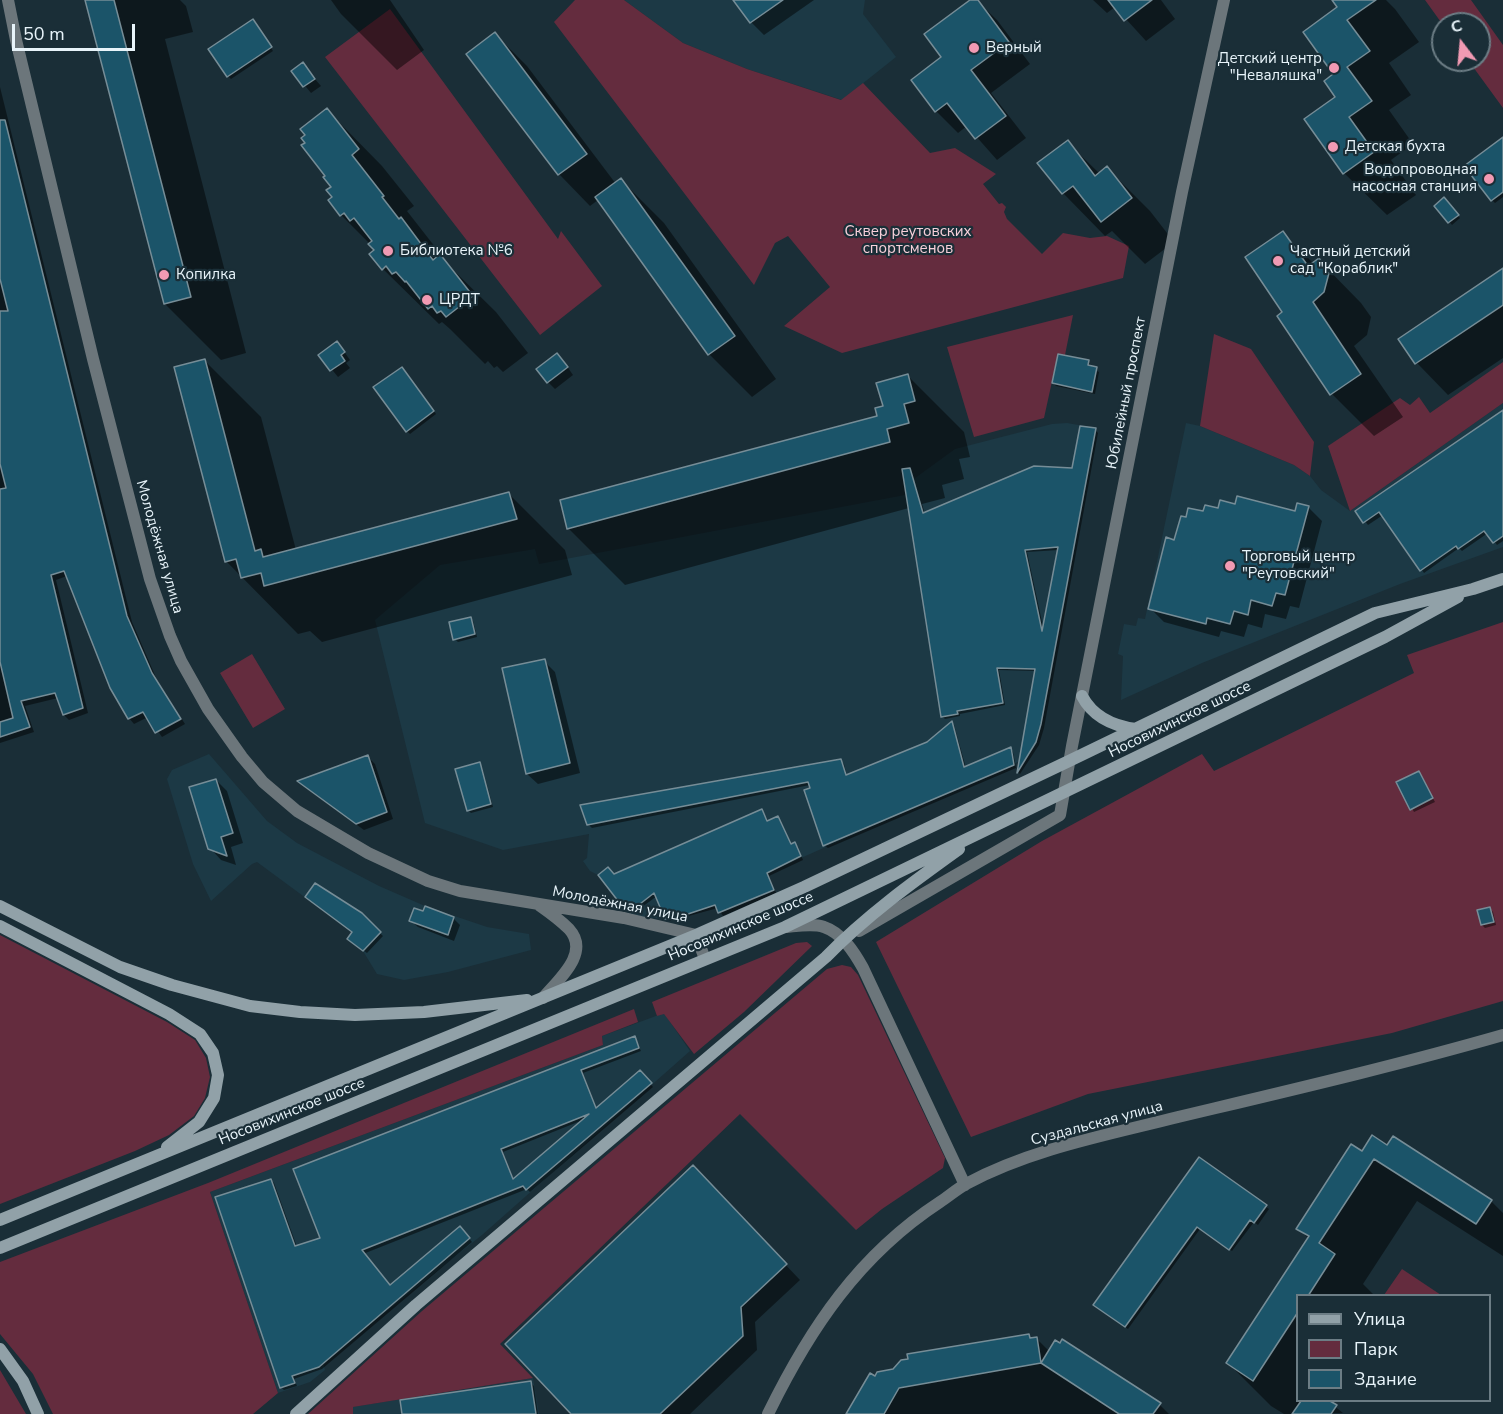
<!DOCTYPE html>
<meta charset="utf-8">
<style>
body{margin:0}
#map{position:relative;width:1503px;height:1414px;overflow:hidden;background:#1a2e37;font-family:"Nunito Sans",sans-serif}
canvas{display:block}
.legend{position:absolute;left:1296px;top:1294px;width:195px;height:108px;box-sizing:border-box;background:#1a2e37;border:2px solid #6c7d85;margin:0;padding:8px 10px;list-style:none;font-size:18px;color:#e8f4fa}
.legend li{display:flex;align-items:center;gap:12px;height:30px}
.legend b{width:30px;border:2px solid #6c7d85}
.north{position:absolute;left:1431px;top:12px;width:60px;height:60px;box-sizing:border-box;background:#1a2e37;border:2px solid #6c7d85;border-radius:50%;rotate:344deg;font-size:16px;font-weight:700;line-height:24px;text-align:center;color:#e8f4fa}
.north::after{content:'';display:block;margin:auto;width:21px;height:27px;background:#f19ab3;clip-path:polygon(50% 0,100% 100%,50% 72%,0 100%)}
.scale{position:absolute;left:12px;top:24px;width:123px;height:27px;box-sizing:border-box;border:3px solid #e8f4fa;border-top:0;padding-left:8px;font-size:18px;line-height:21px;white-space:nowrap;color:#e8f4fa;-webkit-text-stroke:4px #1a2e37;paint-order:stroke}
</style>
<div id="map">
<canvas width="1503" height="1414"></canvas>
<ul class="legend">
<li><b style="height:8px;background:#91a1a8"></b>Улица</li>
<li><b style="height:16px;background:#642c3e"></b>Парк</li>
<li><b style="height:16px;background:#1b5469"></b>Здание</li>
</ul>
<div class="north">С</div>
<div class="scale">50 m</div>
</div>
<script>
const ctx = document.querySelector('canvas').getContext('2d');
ctx.lineJoin = 'round';
function fill(path, color) { ctx.fillStyle = color; ctx.fill(path, 'evenodd'); }
function stroke(path, color, width, dash) { ctx.strokeStyle = color; ctx.lineWidth = width; ctx.lineCap = dash ? 'butt' : 'round'; ctx.setLineDash(dash || []); ctx.stroke(path); }
function drawText(font, color, halo, rows, align = 'center') {
  ctx.font = font + ' "Nunito Sans",sans-serif'; ctx.lineWidth = 4.5; ctx.setLineDash([]); ctx.textBaseline = 'middle'; ctx.strokeStyle = halo; ctx.fillStyle = color; for (const [text, x, y, turn = 0] of rows) {
    ctx.save(); ctx.translate(x, y); ctx.rotate((+turn || 0) * Math.PI / 180); ctx.textAlign = isNaN(turn) ? turn : align; if (halo) ctx.strokeText(text, 0, 0); ctx.fillText(text, 0, 0); ctx.restore();
  }
}
fill(new Path2D(`
 M624,0H865L863,14L896,57L842,100L747,69L683,43Z
 M1503,403V547L1400,584L1202,663L1121,700L1123,656L1118,654L1124,624L1136,626L1138,618L1145,619L1186,423L1200,426L1294,465L1310,476L1321,490L1350,511Z
 M1067,423L1096,428L1041,724L1036,742L1027,758L767,873L766,871L682,916L665,919L643,917L628,913L598,875L590,871L583,861L587,858L589,834L503,850L425,823L375,620L440,565L535,549L539,564L905,495L911,481L955,449L1052,424Z
 M209,754L267,821L297,843L379,886L425,906L487,927L529,934L531,950L448,972L404,980L377,974L363,951L347,939L352,932L257,862L252,864L211,901L193,864L167,779L172,770Z
 M664,1013L690,1051L482,1235L323,1362L325,1370L310,1382L278,1393L210,1192L603,1045L602,1036Z
 M533,1378L539,1414H353L352,1407Z`), '#1c3945');
fill(new Path2D(`
 M575,0H624L683,43L747,69L841,100L863,83L930,153L955,148L996,174L983,184L999,204L1002,203L1006,207L1004,212L1007,219L1042,254L1063,233L1090,238L1107,236L1129,246L1123,278L842,353L784,326L830,287L788,236L775,243L754,285L554,22Z
 M1425,0H1471L1503,45V108L1468,60H1479V24L1443,25Z
 M390,9L558,239L561,231L602,286L540,335L325,57Z
 M1073,315L1065,355L1058,354L1044,418L974,437L947,347Z
 M1214,334L1251,349L1314,442L1310,476L1294,465L1200,426Z
 M1503,362V403L1350,511L1328,446L1400,398L1410,405L1419,397L1430,413Z
 M1503,622V1001L1392,1033L1088,1094L971,1137L876,942L1042,841L1202,754L1214,771L1414,673L1407,655Z
 M252,654L285,709L253,728L220,673Z
 M0,935L167,1022L195,1040L206,1058L210,1077L205,1098L194,1116L169,1135L135,1151L0,1204Z
 M807,942L812,946L744,1012L694,1054L664,1014L657,1016L652,1002L796,943Z
 M842,965L851,967L858,975L945,1158L943,1168L882,1209L856,1230L740,1114L500,1344L533,1378L353,1407V1414H308L422,1311L827,969Z
 M634,1009L638,1022L602,1036L603,1045L210,1192L278,1393L253,1414H53L33,1374L0,1334V1262L208,1183Z
 M1402,1269L1441,1295H1384Z
 M0,1370L26,1414H0Z`), '#642c3e');
fill(new Path2D(`
 M87,0H180L186,6L193,32L165,39L246,353L221,360L165,304Z
 M331,0H390L424,50L397,70L341,14Z
 M735,0H814L764,35L751,22Z
 M973,0H976L997,20L1030,64L991,93L1026,138L997,160L967,126L958,133L936,111L944,57Z
 M1093,0H1161L1175,19L1146,41L1115,7L1107,13Z
 M1334,0H1386L1395,9L1419,42L1389,63L1411,95L1389,110L1413,144L1391,160L1416,195L1387,215L1344,173L1335,75L1339,8Z
 M255,24L273,51L231,79L228,76Z
 M495,34L527,66L616,184L621,180L664,223L776,379L752,397L709,354L598,200L590,206L559,174Z
 M302,64L321,86L311,93L293,71Z
 M0,87L132,622L157,680L185,724L162,737L148,717L134,724L129,718L67,576L56,580L88,713L69,720L64,715L58,698L25,706L34,732L0,743Z
 M327,110L382,166L414,206L407,211L439,252L437,254L496,312L528,353L503,372L497,366L494,368L488,361L485,364L450,329L442,322L439,324L383,269L372,246L341,215L330,200L334,197L333,187L307,143Z
 M1503,138V197L1495,203L1492,200Z
 M1067,142L1100,174L1107,168L1150,211L1174,242L1145,264L1112,231L1105,236L1063,193Z
 M1444,200L1460,218L1452,225L1436,206Z
 M1283,233L1314,264L1319,260L1361,303L1371,317L1367,335L1354,346L1403,417L1374,436L1332,394L1284,313Z
 M1503,270V358L1448,395L1417,363L1400,339Z
 M343,350L350,360L346,363L350,368L338,377L320,355Z
 M205,361L261,417L296,550L509,494L565,550L572,575L322,642L310,631L298,634L226,561Z
 M564,362L573,375L555,389L548,382Z
 M1088,362L1091,365L1090,368L1099,372L1095,394L1056,386L1053,383Z
 M404,372L436,414L410,434L407,431Z
 M908,376L964,432L970,457L959,459L964,479L942,485L945,498L922,504L925,514L1073,470L1095,430L1098,433L1044,728L1039,745L1020,774L1018,772L1036,671L999,670L1005,705L960,714V716L945,719L942,716L909,508L625,585L569,529L562,501L879,417ZM1059,550L1044,631L1027,552Z
 M1503,412V541L1497,545L1488,533L1462,551L1459,548L1424,573L1383,515L1368,525L1357,511Z
 M1236,506L1296,513L1308,507L1322,521L1299,608L1290,606L1286,619L1265,614L1262,628L1248,624L1244,637L1221,631L1219,637L1164,622L1150,608L1175,541L1204,513Z
 M470,618L473,621L477,637L458,642L455,639Z
 M544,661L555,672L580,773L538,784L527,774Z
 M952,723L954,725L966,768L1011,749L1013,752L1016,768L828,848L825,846L806,791L812,789L810,785L592,828L589,825L840,761L844,764L847,776L928,743Z
 M368,757L375,764L393,819L364,830L306,788Z
 M479,764L482,767L493,807L471,813L468,810Z
 M1419,773L1435,802L1414,812L1398,783Z
 M216,780L227,791L243,843L231,847L236,865L221,860L210,848Z
 M762,810L769,822L778,818L781,821L792,845L794,844L798,847L803,860L769,876L776,893L723,916L718,908L670,921L657,896L634,913L626,909L614,875Z
 M1490,909L1493,912L1496,925L1485,928L1482,925Z
 M361,915L383,936L367,953L352,942Z
 M453,918L460,925L454,941L418,927L411,921Z
 M634,1037L641,1051L583,1073L597,1109L640,1072L653,1087L530,1192L527,1189L363,1254L390,1287L460,1228L472,1242L322,1369L294,1379L297,1386L284,1390L281,1387L271,1180L274,1183L297,1247L322,1239L295,1170ZM583,1120L514,1180L503,1152Z
 M1362,1153L1491,1201L1503,1213V1256L1417,1201L1363,1284L1375,1296H1298V1400H1327L1343,1413L1284,1414L1271,1406L1228,1363L1309,1239L1298,1228Z
 M1200,1159L1269,1209L1258,1225L1254,1222L1232,1251L1200,1229L1128,1329L1098,1308Z
 M707,1182L800,1280L755,1322L757,1350L690,1414H573Z
 M1028,1335L1032,1339L1036,1338L1050,1352L1160,1405L1169,1414H848L876,1378Z
 M531,1383L534,1386L538,1414H404Z`), '#0007');
const building = new Path2D(`
 M85,0H114L191,297L164,304Z
 M733,0H783L750,23Z
 M970,0H978L1009,42L971,70L1006,116L975,139L947,103L935,112L911,80L941,57L924,34Z
 M1108,0H1152L1124,21Z
 M1332,0H1376L1347,20L1370,51L1347,67L1372,101L1349,117L1374,152L1343,174L1304,119L1335,97L1324,81L1333,74L1303,32L1337,7Z
 M253,19L272,47L227,77L208,49Z
 M495,32L587,154L558,175L466,54Z
 M303,62L315,79L303,87L291,71Z
 M327,108L359,149L352,155L384,196L382,197L399,219L401,217L433,260L440,254L473,296L446,317L441,311L437,313L432,306L428,309L406,281L405,282L396,272L392,274L386,266L382,270L369,254L374,250L368,244L372,241L354,218L350,221L344,213L340,216L328,200L332,197L326,190L331,187L323,177L325,176L301,145L305,143L301,138L305,135L300,129Z
 M0,120H5L127,616L152,673L181,719L155,733L143,712L128,719L110,688L64,571L51,575L83,708L63,715L55,693L21,701L30,727L0,737V722L13,718L0,662V489L6,488L0,464V311H8L0,279Z
 M1503,137V192L1491,201L1464,166Z
 M1068,140L1095,176L1107,166L1132,198L1101,222L1073,186L1062,194L1037,163Z
 M621,178L735,336L708,355L595,197Z
 M1444,197L1459,215L1448,223L1434,206Z
 M1283,231L1308,266L1319,258L1329,273L1324,292L1313,302L1361,374L1330,395L1277,316L1282,312L1245,257Z
 M1503,268V305L1415,364L1398,339Z
 M337,341L345,352L341,355L345,361L330,371L318,355Z
 M557,353L568,367L547,383L536,369Z
 M1058,354L1089,360L1088,365L1097,367L1092,392L1052,383Z
 M205,359L255,551L261,549L263,557L509,492L517,519L264,586L261,573L241,578L236,559L225,562L174,367Z
 M402,367L434,411L406,432L373,387Z
 M908,374L915,401L904,404L909,423L887,429L890,442L567,529L560,500L877,416L875,408L883,406L876,383Z
 M1503,410V536L1493,543L1484,531L1458,549L1456,546L1420,571L1379,512L1363,523L1355,511Z
 M1080,426L1096,428L1041,724L1036,742L1017,773L1035,669L997,668L1003,703L957,711L958,714L941,717L902,469L910,468L923,513L1034,466L1072,468ZM1058,547L1042,631L1025,550Z
 M1237,496L1295,511L1297,503L1309,506L1285,595L1276,593L1272,606L1251,600L1248,615L1234,611L1230,624L1207,618L1206,624L1148,609L1166,537L1174,540L1181,516L1186,517L1188,508L1203,511L1205,505L1218,508L1220,500L1235,504Z
 M471,617L475,634L453,640L449,622Z
 M545,659L570,763L526,774L502,668Z
 M952,721L964,767L1011,747L1014,765L823,846L804,790L810,788L808,782L587,825L580,805L841,759L846,775L927,742Z
 M368,755L387,812L356,824L297,781Z
 M480,762L491,804L467,811L455,769Z
 M1419,771L1433,798L1410,810L1396,782Z
 M216,779L233,833L221,837L227,856L208,849L189,787Z
 M762,809L767,821L778,816L791,844L795,842L801,856L767,873L774,890L718,913L715,905L682,916L665,919L654,893L631,911L625,910L598,875L608,867L614,874Z
 M315,883L362,913L381,932L363,951L347,939L352,932L305,897Z
 M425,906L454,917L448,935L409,921L414,908L423,911Z
 M1490,907L1494,922L1481,925L1477,910Z
 M635,1036L639,1048L581,1070L596,1108L640,1070L652,1083L526,1190L523,1186L362,1250L390,1285L460,1226L470,1238L319,1367L292,1376L295,1383L280,1388L215,1197L271,1179L295,1246L320,1238L293,1169ZM589,1114L513,1179L501,1149Z
 M1372,1135L1387,1145L1393,1136L1492,1200L1476,1224L1374,1159L1319,1243L1335,1254L1308,1296H1298V1312L1253,1381L1226,1363L1309,1236L1296,1229L1351,1144L1362,1151Z
 M1199,1157L1267,1205L1254,1223L1250,1220L1229,1250L1197,1227L1125,1327L1093,1305Z
 M693,1165L787,1264L741,1307L743,1336L660,1414H571L505,1344Z
 M1029,1334L1030,1338L1037,1337L1041,1363L1055,1340L1060,1343L1062,1339L1161,1403L1153,1414H1119L1041,1363L899,1388L884,1414H846L870,1373L875,1376L877,1372L893,1369L901,1360L908,1359L907,1354Z
 M531,1381L536,1414H402L400,1400Z
 M1301,1401H1330L1337,1405L1331,1414H1292Z`);
fill(building, '#1b5469');
stroke(building, '#768d97', 1.5);
stroke(new Path2D(`
 M8,0L16,40L93,359L150,579L170,636L181,661L208,709L242,757L263,782L297,811L368,853L428,881L460,891L624,918L696,935L705,959
 M539,905C549,912 560,920 569,929C591,953 558,980 543,998`), '#6c767b', 12);
stroke(new Path2D(`
 M786,927C797,926 813,923 824,927C842,933 854,952 863,968L965,1185
 M859,931L1060,815L1072,746L1182,192L1224,0
 M768,1414C810,1328 859,1255 940,1202C949,1196 957,1189 966,1184C1031,1149 1107,1135 1178,1117C1287,1091 1395,1066 1503,1035`), '#6c767b', 12);
stroke(new Path2D(`
 M1082,696C1093,717 1113,726 1136,729
 M0,906L120,967L172,985L250,1006L300,1012L355,1015L424,1012L527,1000
 M0,926L169,1014L200,1034L213,1053L218,1075L214,1098L199,1122L167,1147
 M0,1220L696,935L804,887L1069,761L1375,613L1473,589L1503,579
 M0,1248L785,927L1385,637L1458,597
 M0,1349L23,1381L38,1414
 M296,1414L416,1305L826,957C866,916 913,882 959,849`), '#91a1a8', 12);
for (const [x, y, r, color] of [
 [974,48,6,"#f19ab3"],
 [1334,68,6,"#f19ab3"],
 [1333,147,6,"#f19ab3"],
 [1489,179,6,"#f19ab3"],
 [388,251,6,"#f19ab3"],
 [1278,261,6,"#f19ab3"],
 [164,275,6,"#f19ab3"],
 [427,300,6,"#f19ab3"],
 [1230,566,6,"#f19ab3"]
]) { const dot = new Path2D(); dot.arc(x, y, r, 0, 2 * Math.PI); ctx.fillStyle = color; ctx.fill(dot); stroke(dot, '#1a2e37', 2); }
drawText('15px', '#e8f4fa', '#1a2e37', [
 ["Верный",986,48],
 ["Детский центр",1322,59,"right"],
 ["\"Неваляшка\"",1322,76,"right"],
 ["Детская бухта",1345,147],
 ["Водопроводная",1477,170,"right"],
 ["насосная станция",1477,187,"right"],
 ["Библиотека №6",400,251],
 ["Частный детский",1290,252],
 ["сад \"Кораблик\"",1290,269],
 ["Копилка",176,275],
 ["ЦРДТ",439,300],
 ["Торговый центр",1242,557],
 ["\"Реутовский\"",1242,574]
], 'left');
drawText('15px', '#f8d0da', '#1a2e37', [
 ["Сквер реутовских",908,232],
 ["спортсменов",908,249]
]);
drawText('15px', '#e8f4fa', '#1a2e37', [
 ["Юбилейный проспект",1127,393,-79],
 ["Молодёжная улица",159,547,74],
 ["Носовихинское шоссе",1180,720,-26],
 ["Молодёжная улица",620,905,11],
 ["Носовихинское шоссе",741,927,-23],
 ["Носовихинское шоссе",292,1112,-22],
 ["Суздальская улица",1097,1124,-15]
]);
</script>
